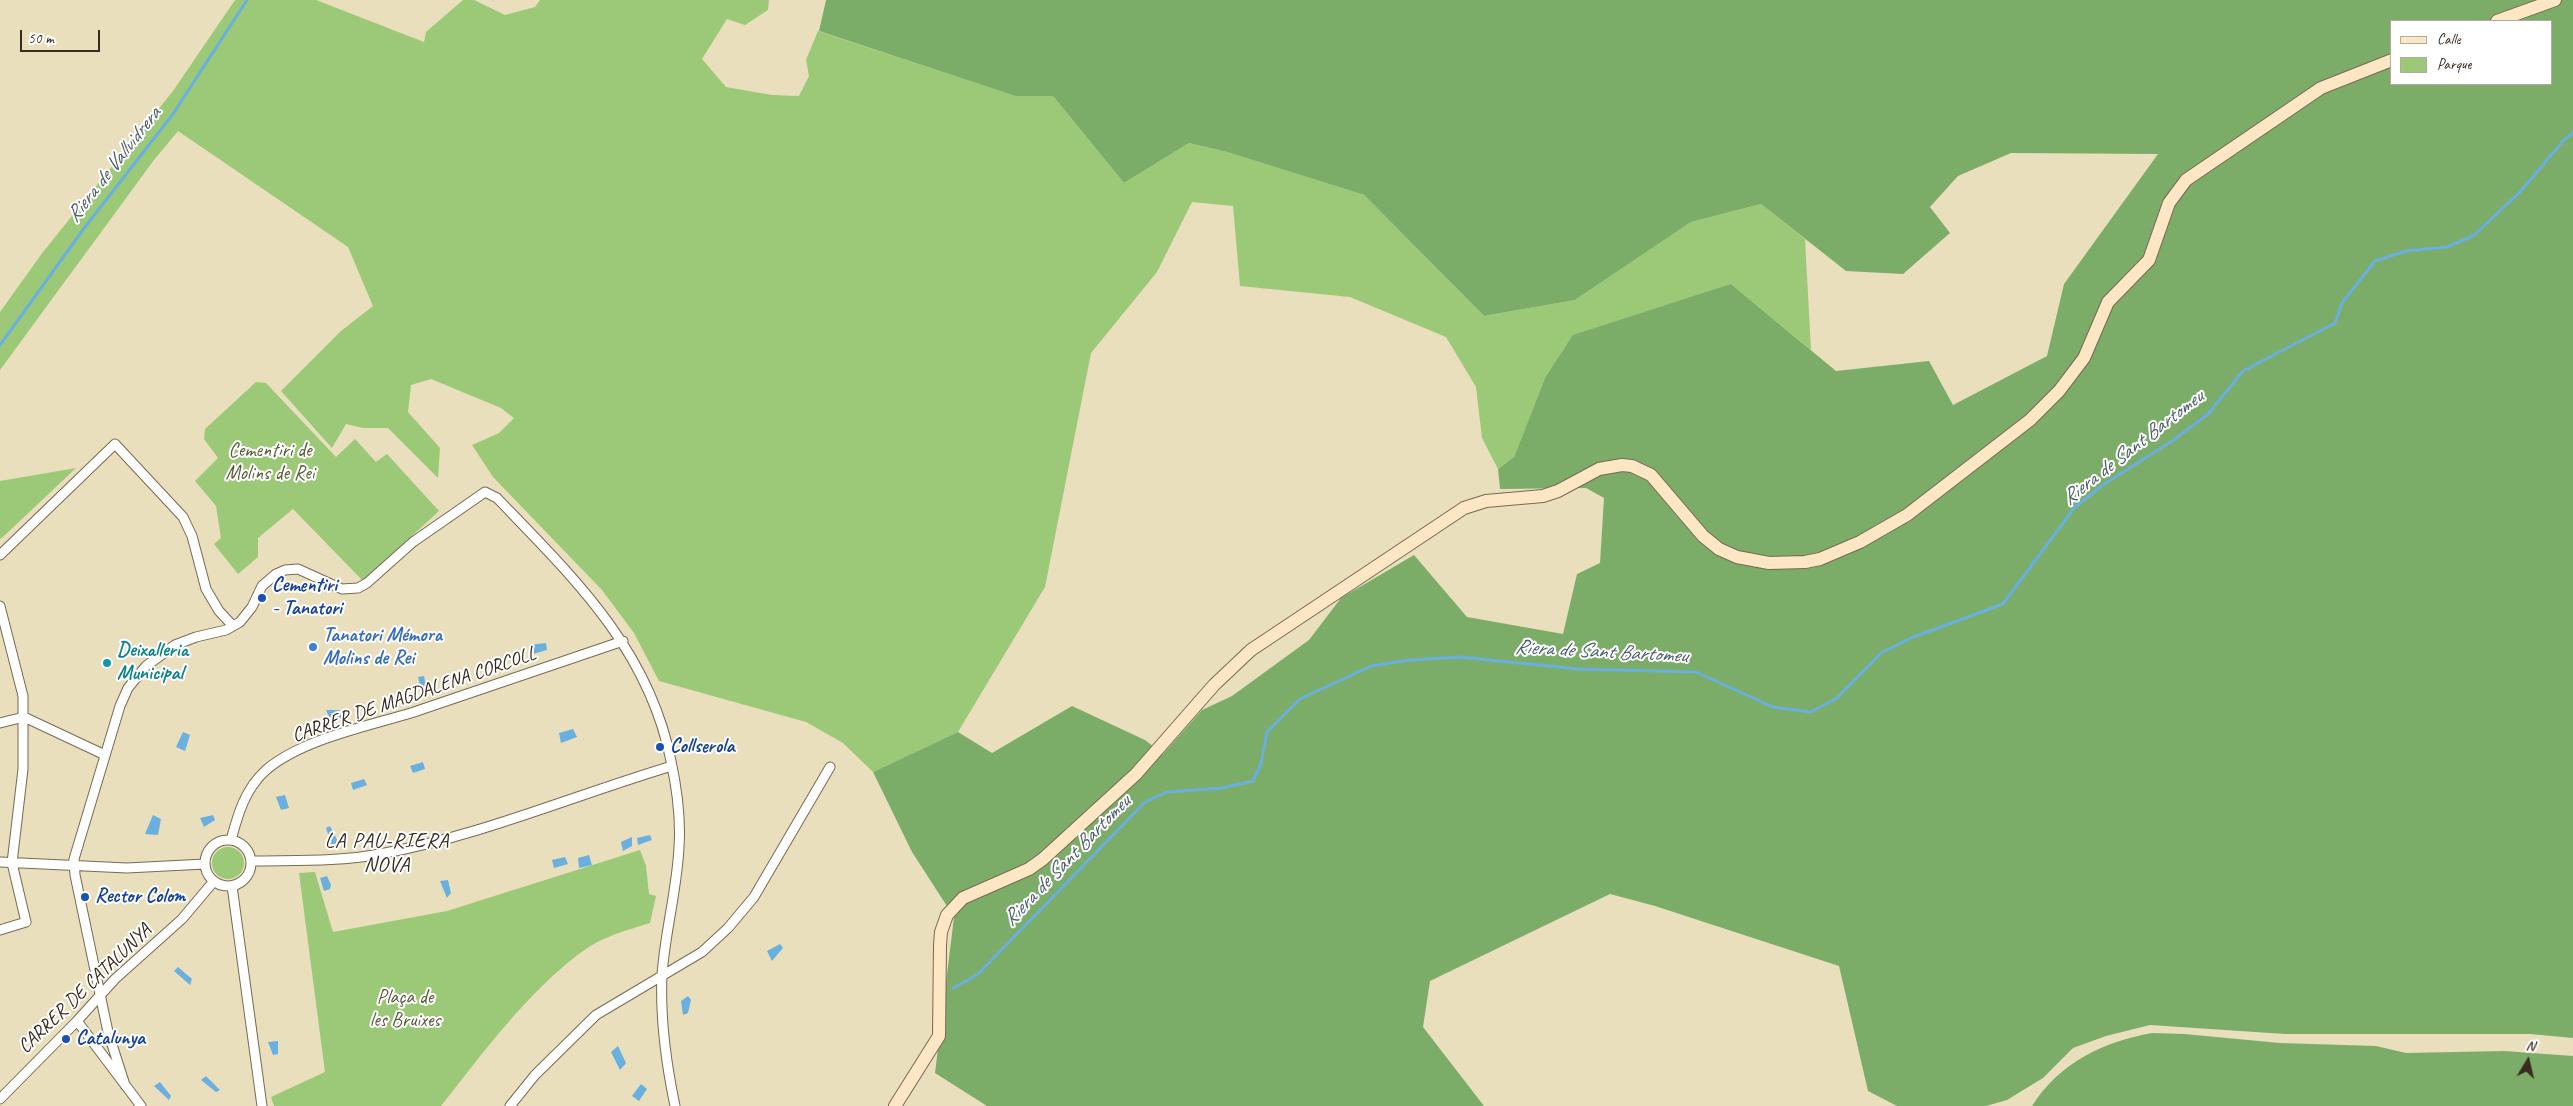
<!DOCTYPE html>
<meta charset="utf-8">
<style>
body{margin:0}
#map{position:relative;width:2573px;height:1106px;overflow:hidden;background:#eadfbc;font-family:Caveat,sans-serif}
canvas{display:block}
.legend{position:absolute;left:2390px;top:20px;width:162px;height:65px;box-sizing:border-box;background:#fff;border:1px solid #b1aaa5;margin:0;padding:6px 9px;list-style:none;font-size:15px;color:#3b2a1e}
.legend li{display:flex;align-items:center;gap:10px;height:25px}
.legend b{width:25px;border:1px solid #b1aaa5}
.north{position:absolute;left:2503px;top:1036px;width:50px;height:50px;-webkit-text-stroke:4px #fff;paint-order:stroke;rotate:9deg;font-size:14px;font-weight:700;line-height:20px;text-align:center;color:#3b2a1e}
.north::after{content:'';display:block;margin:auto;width:18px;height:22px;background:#3b2a1e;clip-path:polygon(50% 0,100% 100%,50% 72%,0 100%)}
.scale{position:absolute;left:20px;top:30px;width:80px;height:22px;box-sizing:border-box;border:2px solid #3b2a1e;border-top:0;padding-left:6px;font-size:15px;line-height:18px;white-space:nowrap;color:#3b2a1e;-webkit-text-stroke:4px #fff;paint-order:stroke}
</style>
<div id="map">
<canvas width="2573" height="1106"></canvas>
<ul class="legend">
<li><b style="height:6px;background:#fce6c4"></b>Calle</li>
<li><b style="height:14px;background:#9bc977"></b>Parque</li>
</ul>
<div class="north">N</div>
<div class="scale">50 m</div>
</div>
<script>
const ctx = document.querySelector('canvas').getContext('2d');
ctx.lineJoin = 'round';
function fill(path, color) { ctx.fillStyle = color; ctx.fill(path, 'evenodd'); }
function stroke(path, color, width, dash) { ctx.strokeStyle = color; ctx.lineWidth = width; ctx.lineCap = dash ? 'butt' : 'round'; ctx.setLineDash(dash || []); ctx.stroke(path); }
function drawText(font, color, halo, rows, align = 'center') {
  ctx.font = font + ' Caveat,sans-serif'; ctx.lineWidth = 4; ctx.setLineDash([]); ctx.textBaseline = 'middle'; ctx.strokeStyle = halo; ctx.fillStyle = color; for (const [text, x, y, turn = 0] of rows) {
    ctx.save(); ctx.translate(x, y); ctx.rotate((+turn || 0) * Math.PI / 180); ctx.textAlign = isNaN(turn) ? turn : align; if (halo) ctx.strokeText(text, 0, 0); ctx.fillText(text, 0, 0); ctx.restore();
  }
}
fill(new Path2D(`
 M235,0H316L424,42L426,32L463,0H474L505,15L535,7L540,0H769L768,10L745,25L727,19L702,59L726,87L772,95L799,96L809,76L806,60L818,31L1015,96H1053L1124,183L1189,143L1227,152L1364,195L1484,316L1575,300L1691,222L1761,204L1805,239L1811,350L1731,284L1545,378L1514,457L1498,469L1482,438L1476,387L1446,337L1350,297L1240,286L1233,206L1192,202L1157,272L1091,353L1045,587L958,732L873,772L843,743L806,722L659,681L634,633L602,590L493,477L472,445L499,433L514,418L501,408L431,379L411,385L408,412L440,448L438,478L388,428H363L346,424L332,448L281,391L341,331L373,306L348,247L178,131L154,160L0,370V312L43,252L173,91Z
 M256,382L266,383L336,457L355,439L376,462L387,454L439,511L363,581L293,509L258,538V557L238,574L214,544L221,538L216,506L195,481L218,458L204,439L205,429Z
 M76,468L4,536L0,539V481Z
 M212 863a16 16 0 1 1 32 0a16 16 0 1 1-32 0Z
 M640,850L646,866L649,894L656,896L650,923C628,930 603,936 583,951C528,991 483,1053 441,1106H274L271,1097L325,1072L299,873L315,872L333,932L447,911Z`), '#9bc977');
fill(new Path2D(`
 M826,0H2573V1038L2530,1034H2285L2150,1025L2106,1036L2073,1048L2043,1078L2007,1100L1986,1106H1897L1868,1091L1839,966L1655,906L1610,894L1430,981L1423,1027L1484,1106H987L935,1073L954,917L912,852L873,772L958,732L992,753L1072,706L1145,740L1163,754L1202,710L1232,696L1309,640L1341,598L1414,555L1467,617L1563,634L1577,574L1600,563L1604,498L1586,488L1500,489L1498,469L1514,457L1545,378L1573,335L1731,284L1836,371L1929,361L1953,405L2047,356L2064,284L2158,154L2011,153L1958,176L1930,207L1950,233L1903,274L1846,271L1761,204L1691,222L1575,300L1484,316L1364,195L1227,152L1189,143L1124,183L1053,96H1015L819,31ZM2392,21H2552V84H2392Z
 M2152,1033L2184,1034L2280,1043L2376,1046L2406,1053L2504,1051L2573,1056V1106H2032C2060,1062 2103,1042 2152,1033Z`), '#7cad68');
fill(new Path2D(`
 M546,643L547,650L533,654L529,645Z
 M424,676L427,691L422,694L418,677Z
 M326,710H339L343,717L331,721Z
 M573,729L577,737L561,743L559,733Z
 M183,732L190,735L185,751L176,747Z
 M423,762L425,769L413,773L410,766Z
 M364,779L367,785L353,790L351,783Z
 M285,795L289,808L281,810L276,797Z
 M153,815L161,819L158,835L145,834Z
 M213,815L215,820L204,827L200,818Z
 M330,826L338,842L333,849L326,828Z
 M650,835L652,840L638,845L637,838Z
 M632,837V846L623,851L621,842Z
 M589,855L592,865L579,868L578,858Z
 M565,857L568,864L554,868L552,860Z
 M327,876L331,885L330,889L324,891L320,878Z
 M448,880L451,893L447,898L440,881Z
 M780,944L783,948L772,961L767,951Z
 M178,967L192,979L190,985L174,971Z
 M688,996L691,1000L688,1013L683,1015L681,1001Z
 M278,1041V1054L273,1055L268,1042Z
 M618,1046L626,1063L620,1070L611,1052Z
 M206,1076L220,1090L216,1092L201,1080Z
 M160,1082L171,1096L169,1100L154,1086Z
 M641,1084L647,1089L639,1101L632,1096Z`), '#69afdf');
stroke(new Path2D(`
 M0,345L85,227L173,114L247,0
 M953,988L977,975L1145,802L1167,792L1222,788L1253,781L1261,764L1267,732L1300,699L1371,666L1410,660L1459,657L1579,669L1696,672L1773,707L1811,712L1837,698L1881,653L1911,638L2003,604L2075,507L2103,485L2175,439L2208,414L2243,371L2335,323L2342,303L2375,261L2406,251L2447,247L2473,236L2520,192L2564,140L2573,132`), '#69afdf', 3);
const street = new Path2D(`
 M0,555L115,444L183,517L192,536L206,589L219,611L233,626
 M0,606L23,696V769L12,863L26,922L0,930
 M0,723L24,717L105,755
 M231,840C238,814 245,789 266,770C302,739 369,726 414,712C484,688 554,665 623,641
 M205 863a23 23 0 1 1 46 0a23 23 0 1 1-46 0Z
 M251,861C294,860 338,862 380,854C480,836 575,795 672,766
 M0,862L127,868L205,864
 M232,886L262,1106
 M77,1021L141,1106
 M125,1085L108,1032L75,875L74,859L120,706L128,688L146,666L175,645L196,637L226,630L240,622L252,607L262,586L276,574L285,570L298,569L342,589L358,588L367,583L413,542L485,492L497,498C573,577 649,649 671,761C677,789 681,818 679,847C677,890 665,932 662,975C660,1018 666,1063 675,1106
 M0,1099L77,1021L115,979L182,919L214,881
 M510,1106L535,1075L596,1015L702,952L728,928L754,897L830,767`);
const secondary = new Path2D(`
 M2497,21L2555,0
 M895,1106L939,1036L940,945L941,932L947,915L963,898L1029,869L1043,859L1136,774L1214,685L1251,650L1464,508L1486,501L1543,496L1558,491L1599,469L1622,465L1632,466L1651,475L1703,536L1719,549L1737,557L1769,563L1805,562L1820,559L1860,542L1907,515L2030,420L2059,391L2084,358L2108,302L2149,260L2169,203L2186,180L2321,88L2392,60`);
stroke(street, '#786955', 11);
stroke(secondary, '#786955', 14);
stroke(street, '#fff', 9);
stroke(secondary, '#fce6c4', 12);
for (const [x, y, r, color] of [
 [262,598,5,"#1a4fb4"],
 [313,647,5,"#3f7fe0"],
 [107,663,5,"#0f9aa8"],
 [660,747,5,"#1a4fb4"],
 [85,897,5,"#1a4fb4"],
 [66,1039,5,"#1a4fb4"]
]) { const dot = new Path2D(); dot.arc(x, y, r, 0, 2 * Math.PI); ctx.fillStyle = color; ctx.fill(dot); stroke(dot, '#fff', 2); }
drawText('20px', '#585a39', '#fff', [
 ["Cementiri de",270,451],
 ["Molins de Rei",270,474],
 ["Plaça de",405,998],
 ["les Bruixes",405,1021]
]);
drawText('bold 20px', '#164399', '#fff', [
 ["Cementiri",272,586],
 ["- Tanatori",272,609],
 ["Collserola",670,747],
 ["Rector Colom",95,897],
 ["Catalunya",76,1039]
], 'left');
drawText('bold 20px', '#366cbe', '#fff', [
 ["Tanatori Mémora",323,636],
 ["Molins de Rei",323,659]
], 'left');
drawText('bold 20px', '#0d838f', '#fff', [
 ["Deixalleria",117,651],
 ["Municipal",117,674]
], 'left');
drawText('20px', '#3b2a1e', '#fff', [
 ["CARRER DE MAGDALENA CORCOLL",414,695,-19],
 ["CARRER DE CATALUNYA",85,989,-44]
]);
drawText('italic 21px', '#4d5f6b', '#fff', [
 ["Riera de Vallvidrera",114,165,-52],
 ["Riera de Sant Bartomeu",2133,448,-38],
 ["Riera de Sant Bartomeu",1601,652,3],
 ["Riera de Sant Bartomeu",1067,861,-46]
]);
ctx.letterSpacing = '1px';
drawText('21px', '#3b2a1e', '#fff', [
 ["LA PAU-RIERA",387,841],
 ["NOVA",387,865]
]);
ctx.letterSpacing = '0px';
</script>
